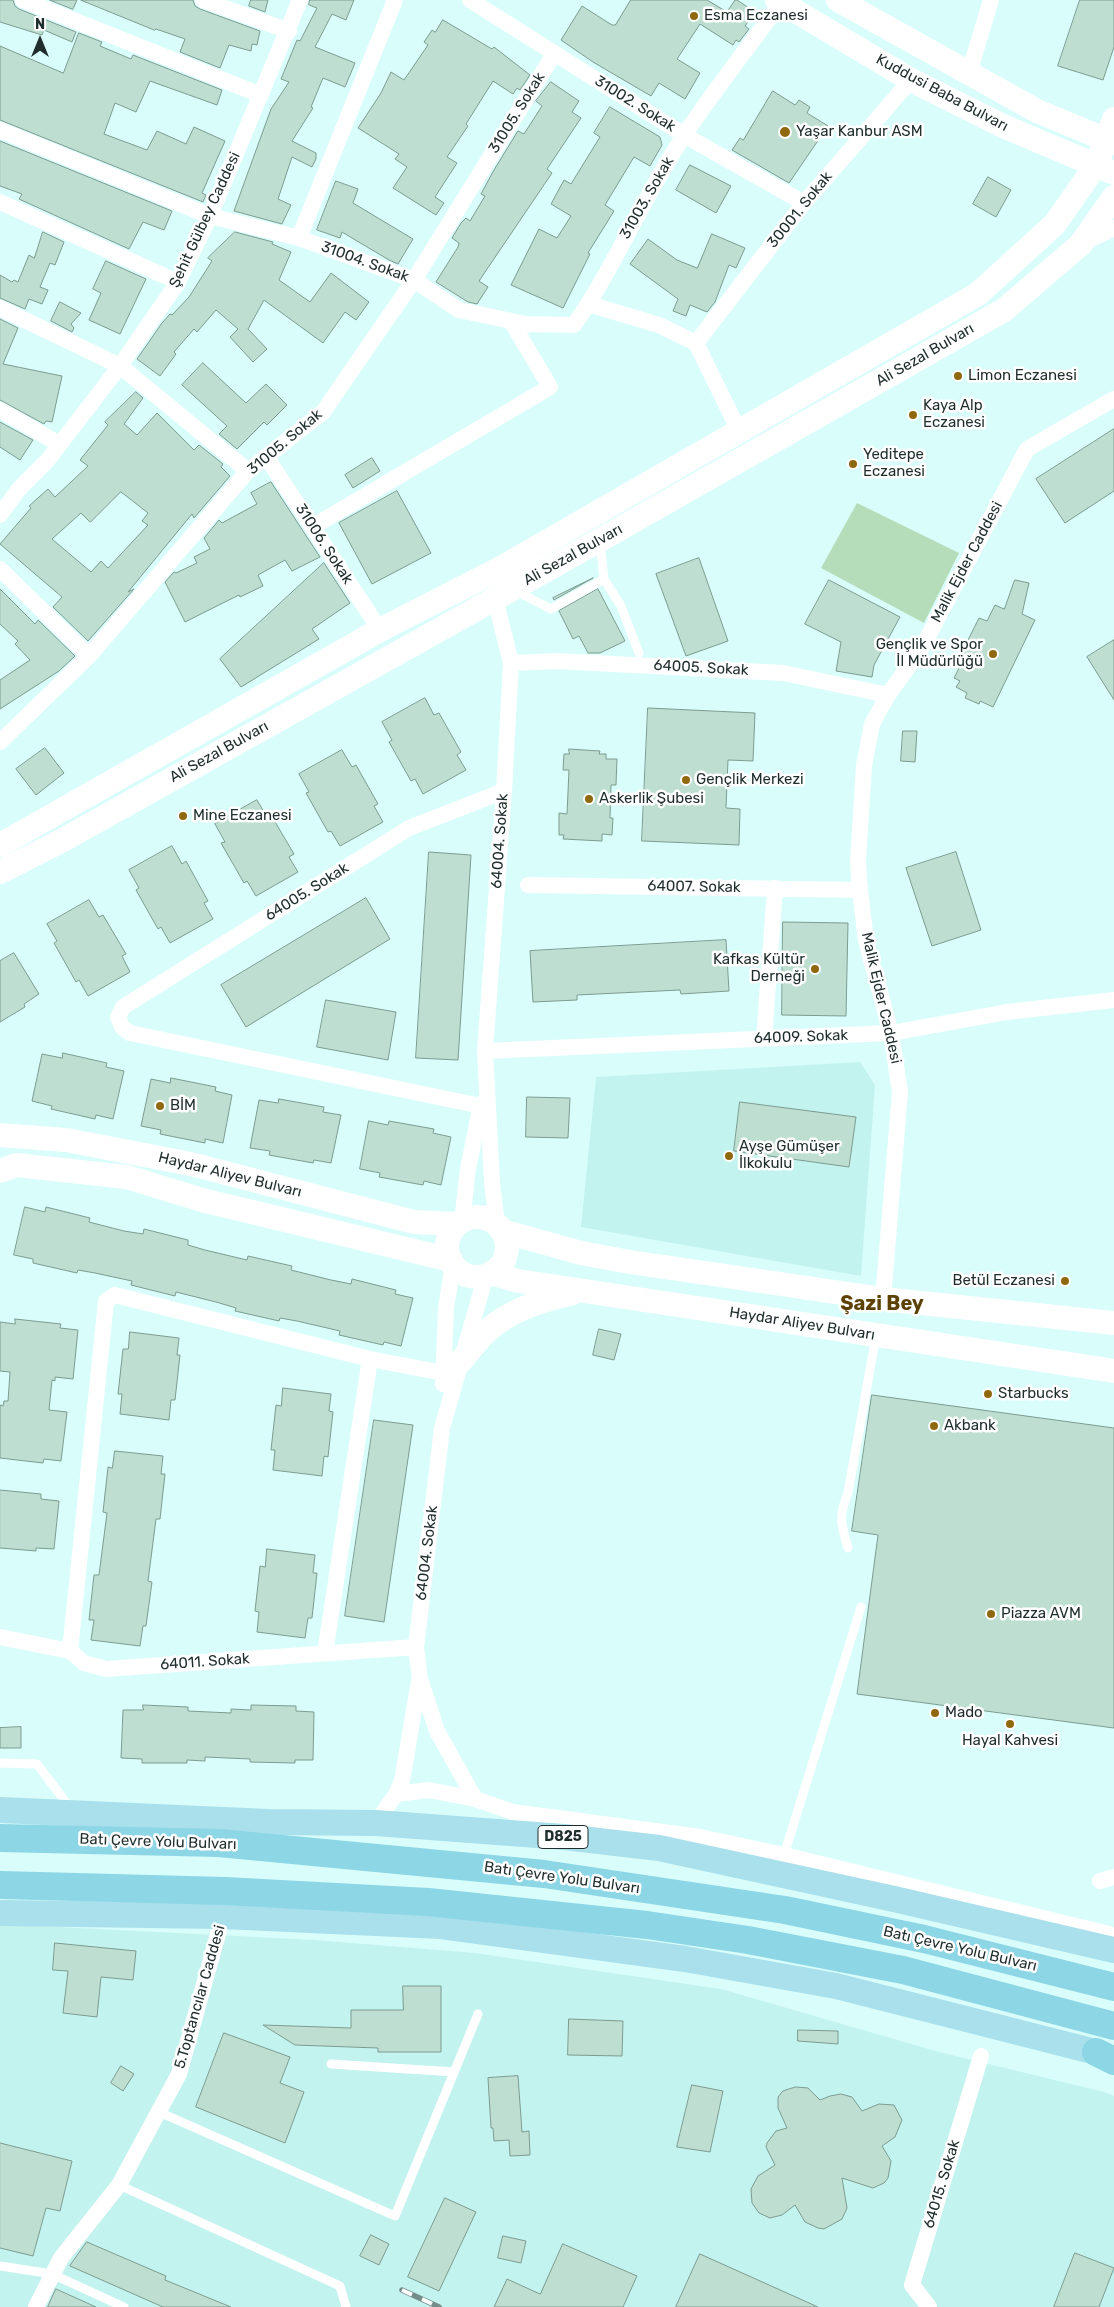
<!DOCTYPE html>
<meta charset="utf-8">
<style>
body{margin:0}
#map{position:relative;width:1114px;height:2307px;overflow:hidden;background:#d8fdfb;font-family:Rubik,sans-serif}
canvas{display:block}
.north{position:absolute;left:15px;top:15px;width:50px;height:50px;-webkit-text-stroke:4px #fff;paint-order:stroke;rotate:0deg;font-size:14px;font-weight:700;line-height:20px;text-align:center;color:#1f2d2c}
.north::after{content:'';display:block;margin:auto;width:18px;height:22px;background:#1f2d2c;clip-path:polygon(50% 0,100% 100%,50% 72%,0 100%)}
</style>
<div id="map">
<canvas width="1114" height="2307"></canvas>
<div class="north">N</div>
</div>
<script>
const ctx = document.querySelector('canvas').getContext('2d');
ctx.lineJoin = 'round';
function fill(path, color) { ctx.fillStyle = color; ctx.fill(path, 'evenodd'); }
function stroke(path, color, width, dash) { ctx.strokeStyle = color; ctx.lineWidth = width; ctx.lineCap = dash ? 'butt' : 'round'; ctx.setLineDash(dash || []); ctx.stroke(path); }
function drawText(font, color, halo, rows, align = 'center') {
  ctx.font = font + ' Rubik,sans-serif'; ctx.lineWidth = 5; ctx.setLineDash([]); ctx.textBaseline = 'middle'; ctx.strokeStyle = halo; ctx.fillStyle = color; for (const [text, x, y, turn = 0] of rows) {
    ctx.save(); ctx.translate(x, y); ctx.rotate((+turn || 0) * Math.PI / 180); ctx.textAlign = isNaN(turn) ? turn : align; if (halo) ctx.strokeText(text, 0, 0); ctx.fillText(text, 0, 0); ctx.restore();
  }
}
fill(new Path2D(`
 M860,1062L875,1085L861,1276L581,1227L596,1077Z
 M0,1924L315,1940L475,1953L721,1989L939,2052L1104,2092L1114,2096V2307H0Z`), '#c3f3ef');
fill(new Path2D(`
 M857,503L959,553L924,623L821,568Z`), '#b6ddba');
const building = new Path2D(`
 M0,0H13L15,6L19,9L76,32L72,42L44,30L42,35L0,22Z
 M50,0H77L73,9Z
 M81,0H193L195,6L200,9L260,31L257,45L252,44L251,51L229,45L220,68L180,52L185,39L156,29L155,30Z
 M251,0H268L265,12L249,6Z
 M310,0H354L346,20L332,14L315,47L355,63L345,87L323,78L311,107L313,108L292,141L316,153V159L312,167L292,157L278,199L291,205L282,224L234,211L271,109L289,82L281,79L297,40L300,41L317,8L309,5Z
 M631,0H707L727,12L735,0H737L755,12L745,26L749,29L739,42L736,40L733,45L700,24L677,59L700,73L685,99L659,83L651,96L593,62L561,40L582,6L612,25H615Z
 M1080,0H1114V47L1103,80L1058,66Z
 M443,20L492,49L494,47L530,75L520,90L517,88L513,94L493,81L466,124L468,126L447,157L457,163L435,197L444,203L436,215L393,188L407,167L395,159L399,154L358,128L381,93L391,72L404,80L428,45L424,42L432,30L435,32Z
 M79,33L102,42L100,46L131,59L133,55L222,90L217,105L150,81L136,112L115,103L104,134L147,150L157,131L186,144L194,127L225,141L202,193L206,195L203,202L0,120V46L63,73Z
 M551,82L579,101L572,112L581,118L547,169L552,173L479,281L488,287L477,304L468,302L436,282L458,247L459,243L452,238L461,223L466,218L470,221L485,196L481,194L494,170L516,134L518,131L524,134L542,106L536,101Z
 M773,91L795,105L799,100L810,107L807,113L828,126L789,183L732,150L740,138L743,140Z
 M610,107L660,137L662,145L650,166L634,157L605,205L614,211L588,253L590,254L563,308L511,285L539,229L557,238L571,216L551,204L564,180L571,184L600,137L594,133Z
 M0,141L172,211L164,230L143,222L129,249L19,199L22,194L0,186Z
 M690,165L731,186L716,213L676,190Z
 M988,177L1011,190L996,217L973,204Z
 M336,181L358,189L353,203L413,239L398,264L389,260L342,232L340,238L317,230Z
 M43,232L64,242L55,265L50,263L40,287L48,290L42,304L29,299L25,309L0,298V275L12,282L14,280L18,282L29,255L34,258Z
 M235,232L273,242L272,244L291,252L279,280L310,302L331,273L369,302L356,320L345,312L323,343L264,300L248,329L267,349L253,362L230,337L238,329L216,310L197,332L194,329L174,352L176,354L160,376L137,359L162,323L170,314L172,315L189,297L212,261L208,258Z
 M712,234L745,248L736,268L729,265L715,302L707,312L690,305L686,316L673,311L678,299L630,264L648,239L677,260L697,268Z
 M106,261L146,279L120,334L89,320L101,293L93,289Z
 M60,302L81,313L71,324L74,328L72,332L51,321Z
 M0,319L18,328L3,364L62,376L52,422L46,421L44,424L0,400Z
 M203,363L246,403L266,384L287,405L267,425L264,422L237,449L219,434L227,426L182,385Z
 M136,392L143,398L124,424L137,435L157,413L194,450L199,445L223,464L221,467L230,476L194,518L192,514L128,592L134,589L88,641L53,607L62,597L0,544L31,508L29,506L48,489L55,497L88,466L80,460L108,425L105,422ZM121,492L148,513L142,521L148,525L108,568L101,561L91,572L52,539L81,513L90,522Z
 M0,422L33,440L20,460L0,447Z
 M1114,429V491L1065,523L1036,479Z
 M372,458L380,471L353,488L345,475Z
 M271,482L320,557L292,571L285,560L258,575L263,586L240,597L239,595L185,622L165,582L174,572L176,573L197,563L194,557L210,549L204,538L219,520L222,523L257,504L251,493Z
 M397,491L431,553L372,584L339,523Z
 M699,558L728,641L686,656L656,574Z
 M324,563L350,603L312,629L319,639L241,687L220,659Z
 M593,578L554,600L553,598Z
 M829,580L900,617L874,665L872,677L836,671L841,642L805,624Z
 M1015,580L1029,583L1022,614L1035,620L993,707L980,701L979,704L965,698L967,693L956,687L960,681L954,678L960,666L956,664L979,618L987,621L995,605L1004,609Z
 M0,589L35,624L38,620L75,656L59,671L0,709V680L30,660L15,644L18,641L0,624Z
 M598,589L625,641L600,653H588L579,636L573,639L559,611Z
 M1114,640V700L1087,657Z
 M425,698L434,715L439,713L461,752L457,755L466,770L423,794L415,779L411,781L389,742L392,740L382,722Z
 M648,708L755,713L753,761L728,760L726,808L740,809L739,845L642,841Z
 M903,731H917L915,762L901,761Z
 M45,748L64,773L36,795L16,769Z
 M569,749L600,751L599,754H606V759H617L616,785H611L610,818H613L612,835L602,834V841L563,839L564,835H559V813L567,814L569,770H563L564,754H569Z
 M342,750L352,767L356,765L378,804L374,806L383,822L340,846L331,831L328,832L306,793L309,792L299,774Z
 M257,800L267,817L271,815L294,854L289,857L298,872L256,896L247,881L244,883L221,843L225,842L215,824Z
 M172,846L182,864L186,861L208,901L204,903L213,919L170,943L161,927L158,929L136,890L139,888L129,870Z
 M429,852L471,855L458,1060L416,1058Z
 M956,852L981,930L932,946L906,868Z
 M366,898L390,939L246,1027L221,985Z
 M89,900L99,917L103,915L126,954L122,956L130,972L88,996L79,980L76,982L54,943L57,941L47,924Z
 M783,922L848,923L846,1016L782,1015Z
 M726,940L729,991L681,994L680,990L577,995V1000L533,1002L530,951Z
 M14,953L39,994L24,1004L25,1007L0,1022V961Z
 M326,1000L396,1012L388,1060L317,1047Z
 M63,1053L107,1063L106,1067L124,1071L113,1119L96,1115L95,1119L51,1109L52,1106L32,1101L42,1054L62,1058Z
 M171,1078L216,1087L215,1091L232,1095L223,1143L205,1139V1143L160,1134L161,1130L141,1126L151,1079L170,1083Z
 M527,1097L570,1098L568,1138L526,1137Z
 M279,1099L324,1107L323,1112L341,1115L331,1163L314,1160L313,1163L269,1155L270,1151L250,1148L259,1100L278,1103Z
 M740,1102L856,1117L849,1167L734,1151Z
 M369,1121L388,1125L389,1121L434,1129L433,1133L451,1137L441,1185L424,1181L423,1185L379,1177L380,1173L360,1169Z
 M25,1207L45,1212L46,1207L90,1218L89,1222L124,1231L143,1234L144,1229L188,1240V1245L205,1250L247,1260L248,1256L292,1266L291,1270L331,1280L351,1284L352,1279L396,1290L395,1294L413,1298L401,1346L384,1342L383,1345L339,1335L340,1331L297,1321L280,1318L279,1321L235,1311L236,1308L216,1302L176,1292L175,1296L131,1285L132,1281L95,1273L78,1270L77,1273L33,1263V1259L14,1255Z
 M15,1319L61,1324L60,1328L78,1330L73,1379L55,1377V1381L52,1380L49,1410L67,1412L61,1461L44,1459L43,1463L0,1458V1405L3,1406L4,1401H8L10,1372L0,1371V1322L15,1324Z
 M599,1329L621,1334L614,1360L593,1355Z
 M130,1332L179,1338L177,1355H180L175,1400H171L169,1420L120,1414L122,1394H118L123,1349H128Z
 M283,1388L331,1394L329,1411L333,1412L328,1457L324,1456L322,1476L273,1470L275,1450H271L276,1405L281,1406Z
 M872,1395L1114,1428V1728L857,1694L878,1535L852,1531Z
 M374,1420L413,1425L384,1622L345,1616Z
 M115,1451L163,1456L161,1474H165L160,1519H156L148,1581L152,1582L146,1626H143L140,1646L91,1640L94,1620H89L94,1575H99L107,1513L103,1512L108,1467L112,1468Z
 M0,1490L41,1494V1499L59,1501L54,1549L36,1548V1551L0,1548Z
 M267,1549L315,1555L313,1573H317L312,1618H308L305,1638L257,1632L259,1612L255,1611L260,1566L265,1567Z
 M143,1705L188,1707V1711L231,1713V1709L251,1710V1705L296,1706V1711L314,1712L313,1760H295V1763L250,1762V1759L205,1757V1761L187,1760V1763H142V1759L121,1758L123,1710H143Z
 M21,1727V1748H0V1728Z
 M55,1943L136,1951L133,1980L101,1977L97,2017L63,2013L68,1971L53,1970Z
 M403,1986H441V2052H378V2048L295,2045L263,2025L351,2028V2010H403Z
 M569,2019L623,2021L622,2056L568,2055Z
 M798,2030L838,2031V2044L798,2041Z
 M224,2033L290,2057L280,2083L304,2092L285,2143L196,2107Z
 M121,2066L134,2074L123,2091L111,2083Z
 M518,2076L522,2132L529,2131L530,2155L510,2156L509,2140L494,2141L493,2128H491L488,2078Z
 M692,2085L723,2091L710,2152L677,2147Z
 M796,2087L808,2088L820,2100L830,2096L841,2094L852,2097L862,2111L879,2104L894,2105L902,2120L895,2137L882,2146L891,2161L888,2178L884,2183L873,2188L842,2178L847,2208L842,2219L824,2229L818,2228L805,2222L795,2205L782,2215L770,2218L759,2213L752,2203L751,2189L758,2176L775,2165L766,2147L767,2143L776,2131L787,2128L778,2108V2097L783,2091Z
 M0,2143L72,2161L60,2211L46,2208L33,2256L0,2248Z
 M445,2198L476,2212L439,2291L408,2277Z
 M371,2235L389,2244L379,2265L360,2256Z
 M503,2236L526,2241L521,2263L498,2258Z
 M87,2242L166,2276L165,2280L231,2307H163L70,2266Z
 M563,2244L637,2276L623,2307H494L507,2279L540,2294Z
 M1075,2253L1114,2268L1099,2307H1054Z
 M700,2254L818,2307H676Z
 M56,2289L96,2307H48Z`);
fill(building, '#bdded1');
stroke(building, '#7d9c90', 1);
stroke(new Path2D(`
 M604,579L621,606L639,653
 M514,590L551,609L604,579L600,542
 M848,1548C841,1525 838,1516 848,1493L876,1336
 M0,1763L37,1764L71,1809
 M784,1855L861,1607
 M331,2064L454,2072
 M159,2112L395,2216L478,2014
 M119,2185L340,2286L346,2307
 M0,2266L52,2274L124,2307`), '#fff', 9);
stroke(new Path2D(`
 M23,0L261,95
 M203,0L289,31
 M470,0L684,135L804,203
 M969,73L991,0
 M0,130L210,216L299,238L414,280L459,310L526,324L574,325C616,265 644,195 685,134C715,89 749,46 781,3
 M0,202L178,282
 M299,238L395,0
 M1083,243L1114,228
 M588,304L659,325L696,343L739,431
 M0,308L120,366L248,471
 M696,343L804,203L911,80
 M0,410L59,444
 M267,458L380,630
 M0,515L18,490L47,461L120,366L178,282L210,216L300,0
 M312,527L550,387L511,321
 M0,569L89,656
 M495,598L511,663L504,791L485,1051L492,1182L497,1225
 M511,663L557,661L783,673L888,695
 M0,742L89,656L248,471L323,412L414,280L554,54
 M528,885L860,890
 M764,1039L775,888
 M485,1051L891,1033L1007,1012L1114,1000
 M481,1106L130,1033L122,1027L118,1017L123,1007L409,828L504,791
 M462,1222L468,1169L481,1104
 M486,1275L442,1428L416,1647L420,1679L437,1731L475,1799L513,1812L700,1837L784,1855L1109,1934L1114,1939
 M883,1299L900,1092L891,1033L866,941L860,890L858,862L864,766L872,724L888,695L923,646L1027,449L1114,399
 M443,1384L446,1308L453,1264
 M0,1637L70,1651L84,1663L106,1669L416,1647
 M70,1651L106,1301L115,1295L370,1359L443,1373
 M325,1653L370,1359
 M396,1794L402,1781L419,1681
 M376,1823L396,1794L429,1790L475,1799
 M1100,1881L1114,1877
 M36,2307L61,2258L119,2185L179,2074L223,1916
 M929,2307L912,2285L981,2056`), '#fff', 16);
stroke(new Path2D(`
 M777,0L911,80L1003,126L1114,173
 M838,0L1037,111L1114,143
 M0,845L380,630L501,568L978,294L1055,224L1096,165L1114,119
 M0,872L63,840L600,540L1004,310L1081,244L1114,197
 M0,1135L66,1140L191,1164L414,1222L458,1224
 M0,1171L16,1165L127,1177L202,1200L451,1260
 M447 1247a30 30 0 1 1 60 0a30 30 0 1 1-60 0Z
 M502,1231L581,1253L630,1262L883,1299L1114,1323
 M491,1273L518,1281L1114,1371
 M460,1362C469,1352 476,1341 486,1332C509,1310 543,1300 573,1293`), '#fff', 24);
stroke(new Path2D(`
 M0,1810L268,1822L376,1823L564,1837L659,1848L894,1899L1114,1950
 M0,1913L223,1916L441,1926L685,1959L836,1986L1096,2052`), '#a9e0ec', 26);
stroke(new Path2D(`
 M0,1838L219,1843L544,1874L785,1910L924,1939L1114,1987
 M1,1885L225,1891L428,1902L647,1925L748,1940L903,1970L1114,2026
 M1096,2052L1114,2061`), '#8cd6e6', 28);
const rail = new Path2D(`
 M402,2290L439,2307`);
stroke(rail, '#748d8b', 5.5);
stroke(rail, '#fff', 4, [11]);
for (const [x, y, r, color] of [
 [694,16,5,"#90690f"],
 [785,132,6,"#90690f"],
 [958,376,5,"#90690f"],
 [913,415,5,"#90690f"],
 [853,464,5,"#90690f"],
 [993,654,5,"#90690f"],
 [686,780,5,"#90690f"],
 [589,799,5,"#90690f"],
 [183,816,5,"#90690f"],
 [815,969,5,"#90690f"],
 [160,1106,5,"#90690f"],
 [729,1156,5,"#90690f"],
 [1065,1281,5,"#90690f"],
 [988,1394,5,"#90690f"],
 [934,1426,5,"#90690f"],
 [991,1614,5,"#90690f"],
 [935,1713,5,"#90690f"],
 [1010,1724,5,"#90690f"]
]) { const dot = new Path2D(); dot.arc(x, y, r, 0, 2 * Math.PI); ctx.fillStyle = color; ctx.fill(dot); stroke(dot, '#fff', 2); }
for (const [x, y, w] of [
 [563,1837,50]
]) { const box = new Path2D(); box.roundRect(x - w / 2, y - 11.5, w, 23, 4); ctx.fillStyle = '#fff'; ctx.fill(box); stroke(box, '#1f2d2c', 1); }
drawText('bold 14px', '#1f2d2c', null, [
 ["D825",563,1837]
]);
drawText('15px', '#1f2d2c', '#fff', [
 ["Esma Eczanesi",704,16],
 ["Yaşar Kanbur ASM",796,132],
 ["Limon Eczanesi",968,376],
 ["Kaya Alp",923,406],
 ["Eczanesi",923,423],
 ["Yeditepe",863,455],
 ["Eczanesi",863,472],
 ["Gençlik ve Spor",983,645,"right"],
 ["İl Müdürlüğü",983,662,"right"],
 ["Gençlik Merkezi",696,780],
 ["Askerlik Şubesi",599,799],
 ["Mine Eczanesi",193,816],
 ["Kafkas Kültür",805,960,"right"],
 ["Derneği",805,977,"right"],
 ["BİM",170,1106],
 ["Ayşe Gümüşer",739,1147],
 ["İlkokulu",739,1164],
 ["Betül Eczanesi",1055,1281,"right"],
 ["Starbucks",998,1394],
 ["Akbank",944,1426],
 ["Piazza AVM",1001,1614],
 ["Mado",945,1713],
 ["Hayal Kahvesi",1010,1741,"center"]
], 'left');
drawText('15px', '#1f2d2c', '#fff', [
 ["Kuddusi Baba Bulvarı",942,93,28],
 ["31002. Sokak",635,104,32],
 ["31005. Sokak",517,113,-58],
 ["31003. Sokak",647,198,-60],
 ["30001. Sokak",800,210,-51],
 ["Şehit Gülbey Caddesi",205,220,-65],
 ["31004. Sokak",365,262,20],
 ["Ali Sezal Bulvarı",925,355,-30],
 ["31005. Sokak",285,442,-40],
 ["31006. Sokak",324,544,57],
 ["Ali Sezal Bulvarı",573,555,-29],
 ["Malik Ejder Caddesi",967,562,-62],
 ["64005. Sokak",701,668,3],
 ["Ali Sezal Bulvarı",219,752,-29],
 ["64004. Sokak",500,841,-86],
 ["64007. Sokak",694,887,1],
 ["64005. Sokak",307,892,-32],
 ["Malik Ejder Caddesi",881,998,77],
 ["64009. Sokak",801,1037,-2],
 ["Haydar Aliyev Bulvarı",230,1175,14],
 ["Haydar Aliyev Bulvarı",802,1324,9],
 ["64004. Sokak",427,1553,-83],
 ["64011. Sokak",205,1662,-4],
 ["Batı Çevre Yolu Bulvarı",158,1842,2],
 ["Batı Çevre Yolu Bulvarı",562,1878,8],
 ["Batı Çevre Yolu Bulvarı",960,1949,13],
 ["5.Toptancılar Caddesi",200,1997,-74],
 ["64015. Sokak",942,2184,-73]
]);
drawText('bold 20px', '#5c4103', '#fff', [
 ["Şazi Bey",882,1304]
]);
</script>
